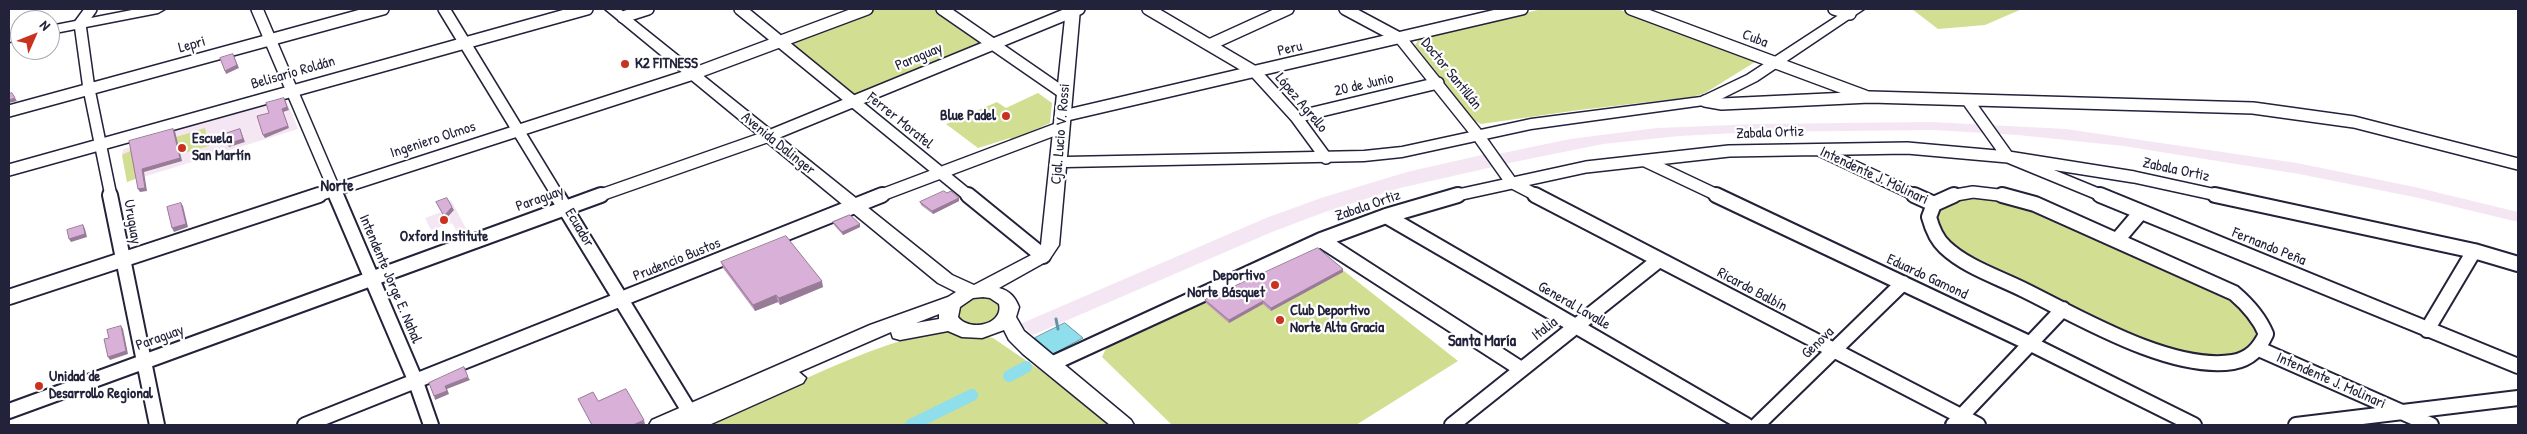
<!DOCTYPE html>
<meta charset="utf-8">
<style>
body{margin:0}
#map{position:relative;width:2527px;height:434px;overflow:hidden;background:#fff;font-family:"Patrick Hand",sans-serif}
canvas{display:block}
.frame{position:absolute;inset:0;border:10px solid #22223b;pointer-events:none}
.north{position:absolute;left:10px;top:10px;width:50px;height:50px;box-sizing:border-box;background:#fff;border:1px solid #a7a7b1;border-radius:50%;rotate:46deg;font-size:14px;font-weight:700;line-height:20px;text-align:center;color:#22223b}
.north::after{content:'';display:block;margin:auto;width:18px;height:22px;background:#c8321e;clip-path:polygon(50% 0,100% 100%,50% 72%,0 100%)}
</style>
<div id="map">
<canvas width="2527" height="434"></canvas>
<div class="frame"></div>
<div class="north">N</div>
</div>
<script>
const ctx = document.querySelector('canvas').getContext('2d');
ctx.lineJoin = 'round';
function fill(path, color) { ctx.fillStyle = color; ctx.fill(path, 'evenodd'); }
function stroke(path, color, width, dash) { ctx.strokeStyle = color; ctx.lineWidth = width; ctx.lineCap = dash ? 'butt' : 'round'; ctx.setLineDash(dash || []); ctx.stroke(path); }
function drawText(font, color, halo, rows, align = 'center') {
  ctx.font = font + ' "Patrick Hand",sans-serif'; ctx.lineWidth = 4.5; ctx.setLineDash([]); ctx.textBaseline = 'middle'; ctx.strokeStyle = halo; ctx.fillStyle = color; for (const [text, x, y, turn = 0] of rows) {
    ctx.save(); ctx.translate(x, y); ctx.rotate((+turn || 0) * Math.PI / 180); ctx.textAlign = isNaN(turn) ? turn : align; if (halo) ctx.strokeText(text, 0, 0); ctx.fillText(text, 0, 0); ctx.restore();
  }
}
fill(new Path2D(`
 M283,99H286L298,129L127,182L122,155L123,149L131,147L130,141Z
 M1931,122L2066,129L2297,163L2415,187L2518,212V222L2419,198L2299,174L2123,146L2018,135L1933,130L1756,132L1680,136L1603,144L1504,164L1498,154L1570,139L1657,128L1756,124Z
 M1486,154L1493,167L1400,188L1325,212L1272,232L1033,335L1020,324L1266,218L1321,198L1407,172Z
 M451,200L470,236L461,239L452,223L431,230L425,218L441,212L437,205Z`), '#f4e7f3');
fill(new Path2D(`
 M875,9H935L985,45L853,98L786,42Z
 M1542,9H1618L1755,62L1705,93L1692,97L1579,110L1481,124L1475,121L1415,45L1420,38Z
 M1912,9H2022L1985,25L1938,29Z
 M1038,93L1052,103L1050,123L1012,140L1010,138L978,148L946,124L997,102L1006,108Z
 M205,128L209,146L181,154L176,137Z
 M132,150L137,178L127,182L122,155Z
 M1964,196H2006L2236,298L2256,328C2256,373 2180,354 2155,346C2132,338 2109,323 2087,312C2040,289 1993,266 1946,243C1932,213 1935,210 1964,196Z
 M1315,248L1458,361L1356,425H1172L1102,357L1109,342Z
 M977,293L1004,303L993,325L964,328L952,310Z
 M946,329L993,338L1037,368L1111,425H707C782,391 865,345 946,329Z`), '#d2de92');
const water = new Path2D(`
 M1065,323L1083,338L1053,354L1035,338Z`);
fill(water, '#8fdeec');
stroke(water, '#6393a5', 1);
stroke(new Path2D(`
 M1056,319L1058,329`), '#6393a5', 3);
stroke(new Path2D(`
 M1009,376L1026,367
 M911,425L972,395`), '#8fdeec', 12);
const streetFar1 = new Path2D(`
 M91,9L80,24L89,89L111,196
 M257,9L337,196
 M444,9L558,196
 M740,9L969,196
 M942,9L1065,94
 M1148,9L1255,72L1296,117L1326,158
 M1345,9L1401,39L1477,134L1511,182L1538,196
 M1631,9L1865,96
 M1834,9L1850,14
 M623,17L648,9
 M1209,45L1288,9
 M1705,101L1722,104L1870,97L2253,108L2354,122L2518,164
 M1968,101L2008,157L2103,196
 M9,111L383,9
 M1063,116L1522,9
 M1296,117L1438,83
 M1819,150L1917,196
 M1645,161L1719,196
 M9,170L587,9
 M316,196L693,74L867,9
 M598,196L769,136L1079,9
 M879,196L1062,127
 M1453,196L1586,167L1729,151L1907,148L2008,157L2134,177L2221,196
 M1950,196L1973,192L2007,196`);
const street = new Path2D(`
 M110,195L157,425
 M336,195L416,382L431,425
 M557,195L694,419
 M968,195L1043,256
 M1535,195L1978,425
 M1716,195L2031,344L2194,425
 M1914,195L1934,204
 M1954,195L1934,204L1929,217C1932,228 1936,239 1945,247C1966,267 1998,277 2024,290C2079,317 2171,372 2233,362C2250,359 2259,349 2266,334C2259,317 2248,305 2234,293L2035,204L2002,195
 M2100,195L2518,366
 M2215,195L2474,251L2518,264
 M1386,216L1746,425
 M2118,239L2141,212
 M1321,240L1521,369
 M9,297L319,195
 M2427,330L2474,251
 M2259,349L2431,425
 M1049,365L1321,240L1386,216L1458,195
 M9,411L601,195
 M305,425L882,195
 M1452,425L1659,260
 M1757,425L1903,283
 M1953,425L2063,309
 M2296,425L2518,398`);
const secondary = new Path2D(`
 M137,9H165L158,13L50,34V26Z
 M605,9H620L952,275L974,285L1037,252L1041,245L1066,9H1080L1067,157L1364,151L1402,147L1531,119L1701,97L1747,75L1848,9H1864L1757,81L1711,104L1531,129L1402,157L1364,161L1066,167L1059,245L1049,260L999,288C1010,291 1015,297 1019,307L1016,317L1024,331L1131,420L1134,425H1110L1023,354L1009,340L1004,330L982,338L962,337L948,331L900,340L893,338L891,332L799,372L806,378L803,383L709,425H649L652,420L870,325L948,297L956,292L938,283ZM983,297L990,298L999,304C1004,325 969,332 958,317L960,307L973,298ZM939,314V319L916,323Z
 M20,32V40L9,42V34Z`);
stroke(streetFar1, '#22223b', 14);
stroke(street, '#22223b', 18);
stroke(secondary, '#22223b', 3);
stroke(streetFar1, '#fff', 11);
stroke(street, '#fff', 14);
fill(secondary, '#fff');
fill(new Path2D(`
 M947,193L959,198V201L933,214L921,205L920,202Z
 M833,222L860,227L843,235L834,225Z
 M721,262L823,287L780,305L778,302L755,311L723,268Z
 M1343,269V272L1271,311L1263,304L1229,323L1206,303L1205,300Z`), '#bb97b9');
fill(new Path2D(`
 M233,54L239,68L226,74L225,71Z
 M15,98L17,101L9,103V100Z
 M284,98L289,110L283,112L289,128L265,138L263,135L282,109Z
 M173,129L175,131L182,161L144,172L147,191L140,192L138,189L142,169Z
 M240,129L245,142L229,147L227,144Z
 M959,198V201L933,214L932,211Z
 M181,203L183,206L188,227L174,232L172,228Z
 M452,207L454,210L445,220L444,216Z
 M860,224V227L843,235L842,232Z
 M83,225L85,229L87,237L71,242L69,239Z
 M1343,269V272L1271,311V308Z
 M822,281L823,287L780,305L779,298Z
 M776,295L778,302L755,311L753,305Z
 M1263,301V304L1229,323V320Z
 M121,326L123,329L128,354L110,360L108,357Z
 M468,377L470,380L447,389L449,394L435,400L434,396L445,386Z
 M644,420L645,424L642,425H633Z`), '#987b96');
const building = new Path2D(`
 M233,54L237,65L225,71L220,58Z
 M12,93L15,98L9,100V94Z
 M284,98L287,107L282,109L288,126L263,135L257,116L269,113L266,103Z
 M173,129L180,158L142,169L145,188L138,189L129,141Z
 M240,129L243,139L227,144L225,134Z
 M944,191L947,193L951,191L959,198L932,211L920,202Z
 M447,198L452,207L444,216L436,202Z
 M181,203L186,224L172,228L167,207Z
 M850,215L860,224L842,232L833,222Z
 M83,225L85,234L69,239L67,230Z
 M786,236L822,281L779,298L776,295L753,305L721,262Z
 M1318,248L1343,269L1271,308L1263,301L1229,320L1205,300Z
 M121,326L126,351L108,357L104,339L109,338L107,330Z
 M464,367L468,377L445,386L447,391L434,396L429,383Z
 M626,389L644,420L633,425H592L578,399L593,392L598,401Z`);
fill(building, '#d9b0d7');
stroke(building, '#987b96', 1);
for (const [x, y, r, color] of [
 [625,64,5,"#c8321e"],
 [1006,116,5,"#c8321e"],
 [182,148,5,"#c8321e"],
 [444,220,5,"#c8321e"],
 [1275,285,5,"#c8321e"],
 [1280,320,5,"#c8321e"],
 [39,386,5,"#c8321e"]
]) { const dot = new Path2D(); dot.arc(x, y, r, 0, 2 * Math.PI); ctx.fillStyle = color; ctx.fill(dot); stroke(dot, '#fff', 2); }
drawText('15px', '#22223b', '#fff', [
 ["Cuba",1755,39,21],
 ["Lepri",192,45,-16],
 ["Peru",1290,49,-13],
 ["Paraguay",919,57,-23],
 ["Belisario Roldán",293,73,-16],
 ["Doctor Santillán",1451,74,51],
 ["20 de Junio",1364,85,-13],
 ["López Agrello",1301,103,50],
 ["Ferrer Moratel",900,121,39],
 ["Zabala Ortiz",1770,133,-2],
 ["Cjal. Lucio V. Rossi",1061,134,-85],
 ["Ingeniero Olmos",433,140,-18],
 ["Avenida Dalinger",778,144,39],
 ["Zabala Ortiz",2176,170,12],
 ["Intendente J. Molinari",1874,176,25],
 ["Paraguay",540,199,-20],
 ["Zabala Ortiz",1368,206,-19],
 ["Uruguay",132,222,80],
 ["Ecuador",579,228,59],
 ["Fernando Peña",2269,247,22],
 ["Prudencio Bustos",677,260,-22],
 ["Eduardo Gamond",1927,277,25],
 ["Intendente Jorge E. Nahal",390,279,67],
 ["Ricardo Balbín",1752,290,28],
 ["General Lavalle",1574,306,30],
 ["Italia",1545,329,-38],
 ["Paraguay",160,338,-20],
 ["Genova",1818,343,-44],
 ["Intendente J. Molinari",2331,381,24]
]);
drawText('bold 15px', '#22223b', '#fff', [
 ["K2 FITNESS",635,64],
 ["Blue Padel",996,116,"right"],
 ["Escuela",192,139],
 ["San Martín",192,156],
 ["Oxford Institute",444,237,"center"],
 ["Deportivo",1265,276,"right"],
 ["Norte Básquet",1265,293,"right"],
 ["Club Deportivo",1290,311],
 ["Norte Alta Gracia",1290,328],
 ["Unidad de",49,377],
 ["Desarrollo Regional",49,394]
], 'left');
drawText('bold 16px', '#22223b', '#fff', [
 ["Norte",337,187],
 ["Santa María",1482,342]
]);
</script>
